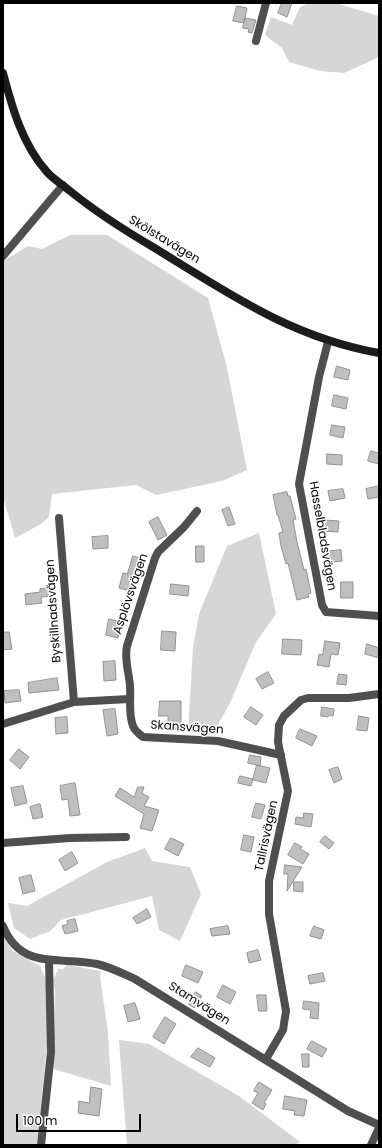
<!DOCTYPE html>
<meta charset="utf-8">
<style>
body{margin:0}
#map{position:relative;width:382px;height:1148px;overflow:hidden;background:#fff;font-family:Poppins,sans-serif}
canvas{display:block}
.frame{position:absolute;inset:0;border:4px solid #000;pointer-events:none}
.scale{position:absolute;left:16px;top:1114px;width:125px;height:18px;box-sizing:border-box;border:2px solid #000;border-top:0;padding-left:5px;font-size:12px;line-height:14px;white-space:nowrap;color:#000;-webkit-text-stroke:3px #fff;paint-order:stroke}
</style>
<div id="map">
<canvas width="382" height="1148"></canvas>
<div class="frame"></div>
<div class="scale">100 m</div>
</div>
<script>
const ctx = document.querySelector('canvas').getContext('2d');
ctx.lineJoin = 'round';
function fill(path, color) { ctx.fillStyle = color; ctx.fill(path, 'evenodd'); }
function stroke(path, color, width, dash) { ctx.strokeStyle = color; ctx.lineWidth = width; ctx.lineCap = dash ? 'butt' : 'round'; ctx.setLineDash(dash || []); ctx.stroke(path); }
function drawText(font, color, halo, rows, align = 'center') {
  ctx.font = font + ' Poppins,sans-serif'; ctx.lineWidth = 3; ctx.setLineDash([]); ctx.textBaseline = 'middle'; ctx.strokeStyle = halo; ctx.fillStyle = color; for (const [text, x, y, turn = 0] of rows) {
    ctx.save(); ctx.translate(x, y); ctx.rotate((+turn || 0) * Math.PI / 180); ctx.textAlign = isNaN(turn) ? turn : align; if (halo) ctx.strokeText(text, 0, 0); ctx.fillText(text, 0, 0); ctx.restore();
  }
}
fill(new Path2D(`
 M309,3H335L379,16V57L344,73L320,71L289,62L282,48L265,35L271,17L292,25L300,7Z
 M70,235H107L208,298L227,368L247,470L222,481L156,495L136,485L52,494L49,517L41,524L15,538L3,497V261L28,246L42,249Z
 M259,533L276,614L256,642L230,703L215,730L188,732L193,648L199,614L227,546Z
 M145,848L152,861L190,867L201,894L180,941L159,930L152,896L61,920L50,931L30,939L14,928L8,903L27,906L107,862Z
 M3,937L13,951L40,966L46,980L49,1025L37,1145H3Z
 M67,965L101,971L100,977L108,1032L111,1086L53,1069L55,990L53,981L58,969H63Z
 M119,1040L149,1044L239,1096L300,1142L295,1145H127Z`), '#d6d6d6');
const building = new Path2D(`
 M282,3H292L287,17L278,13Z
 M237,6L247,8L244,23L233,21Z
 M245,18L256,20L252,33L248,32L249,29L243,28Z
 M337,366L350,370L348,380L334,377Z
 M334,395L348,398L346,409L332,406Z
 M332,425L345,427L343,438L330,435Z
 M371,451L379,453V464L368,461Z
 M327,454L342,455V465L327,464Z
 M379,486V497L368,499L366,489Z
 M343,489L345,498L330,501L328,491Z
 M287,492L288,496H290L296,519L293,520L297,542L304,570L306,569L311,593L308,594L309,597L297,600L288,563L286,564L281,546L279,533L283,532L278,515H277L273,495Z
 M229,507L235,524L228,526L222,510Z
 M158,517L167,535L158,540L149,522Z
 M324,520L339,521L338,532L323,531Z
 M108,536V548L93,549L92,537Z
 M196,546H204V562H196Z
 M341,550L342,561L327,563L325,552Z
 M133,556L143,559L140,568L136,567L130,591L119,588L123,573L127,574Z
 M341,582H353V598H341Z
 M171,584L189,586L188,596L170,594Z
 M53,588L54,596L41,597L42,603L26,605L25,594L40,592V589Z
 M109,619L121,622L118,638L106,635Z
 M162,631L176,632L175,651L161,650Z
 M3,632H9L12,649L3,650Z
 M283,639L302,640L301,655L282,654Z
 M325,641L340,643L338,655L331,654L329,667L317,665L319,654L322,655L323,653Z
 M367,644L379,648V658L365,654Z
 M115,661L116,680L104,681L103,662Z
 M268,672L274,683L262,689L256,679Z
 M339,674L347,675L346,685L337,684Z
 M57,678L59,690L29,693L28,683Z
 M19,690L21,701L5,703L4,691Z
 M160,701H181V729H168V716H159Z
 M251,707L263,715L256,725L244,717Z
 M322,707L334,709L333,716L329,715L328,717L321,716Z
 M115,709L118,734L107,736L103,710Z
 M359,716L369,718L367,731L357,730Z
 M67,717L68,733L56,734L55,718Z
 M300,729L317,736L312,746L296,738Z
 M19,749L29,757L20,769L10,760Z
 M250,755L261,757L260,766L248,763Z
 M257,765L270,768L266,783L253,780Z
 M338,767L342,779L334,783L329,770Z
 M240,776L253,779L251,786L238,783Z
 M75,783L80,815L70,816L68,799L62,800L60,786Z
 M23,786L27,803L15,806L11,788Z
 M138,787H144L142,793L149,797L144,806L159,810L152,831L140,828L144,814L115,796L120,788L134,797Z
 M256,803L265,805L261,819L252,817Z
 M40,804L43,817L33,819L30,807Z
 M304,813L313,814L311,827L295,824L296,817L303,818Z
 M244,835L254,837L251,852L241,850Z
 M325,836L334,843L329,849L320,842Z
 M171,838L184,844L178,856L165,849Z
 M295,843L302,847L300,849L309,854L303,864L288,855Z
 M72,852L78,863L65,871L59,860Z
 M285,865L302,867L287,891L288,874H284Z
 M31,875L35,891L23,894L19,878Z
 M294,882H303V892L294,891Z
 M147,909L151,917L137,924L133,918Z
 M75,919L78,931L65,934L62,926L68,924L67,921Z
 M228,926L230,934L212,936L210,929Z
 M314,926L324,930L321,939L310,936Z
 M258,950L261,960L249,963L247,953Z
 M186,965L203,972L198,983L182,976Z
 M323,973L325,981L310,984L308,976Z
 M223,985L236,992L230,1004L217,997Z
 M196,992L202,996L194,1008L189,1004Z
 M257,995H266L267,1011H259Z
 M304,1001L319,1003L318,1019L310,1018L311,1010L303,1009Z
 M135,1003L140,1019L128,1022L124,1006Z
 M165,1017L176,1024L164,1044L153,1037Z
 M312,1041L327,1049L322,1057L307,1049Z
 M198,1048L215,1058L210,1067L191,1057Z
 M302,1054H309V1067H303Z
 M259,1082L272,1090L264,1103L266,1104L263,1110L252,1103L258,1093L254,1091Z
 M91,1087L102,1089L99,1116L78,1113L79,1101L89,1103Z
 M285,1096L307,1100L304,1116L294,1115L295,1111L283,1109Z`);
fill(building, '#bfbfbf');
stroke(building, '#939393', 1);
stroke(new Path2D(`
 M256,41L266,3
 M3,256L63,185
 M328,342L319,377L299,484L322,605L326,612L379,616
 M197,511L184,527L158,552L155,558L127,646C124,659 129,672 130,686C131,699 128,713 133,726C135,731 139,734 143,737L218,741L281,755
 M59,518L74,702
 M3,724L74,702L129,699
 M3,843L70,838L126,837
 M3,926C21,971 60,956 97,964C110,967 122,973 135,979L348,1111L379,1125
 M266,1059L283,1030L286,1011L269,914V881L288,791L278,742L279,725L284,716L301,700L308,698H349L379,694
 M41,1145L51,1052L49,960
 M371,1145L379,1128`), '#4f4f4f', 8);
stroke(new Path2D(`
 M3,73C12,107 22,144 47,172C53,179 63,185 70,191C96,212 124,230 153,247C228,293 290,337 379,353`), '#1c1c1c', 8);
drawText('12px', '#000', '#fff', [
 ["Skölstavägen",164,240,31],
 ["Hasselbladsvägen",322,536,80],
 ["Asplövsvägen",131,594,-71],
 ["Byskillnadsvägen",54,611,-94],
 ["Skansvägen",187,728,4],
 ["Tallrisvägen",267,836,-78],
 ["Stamvägen",199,1004,32]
]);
</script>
